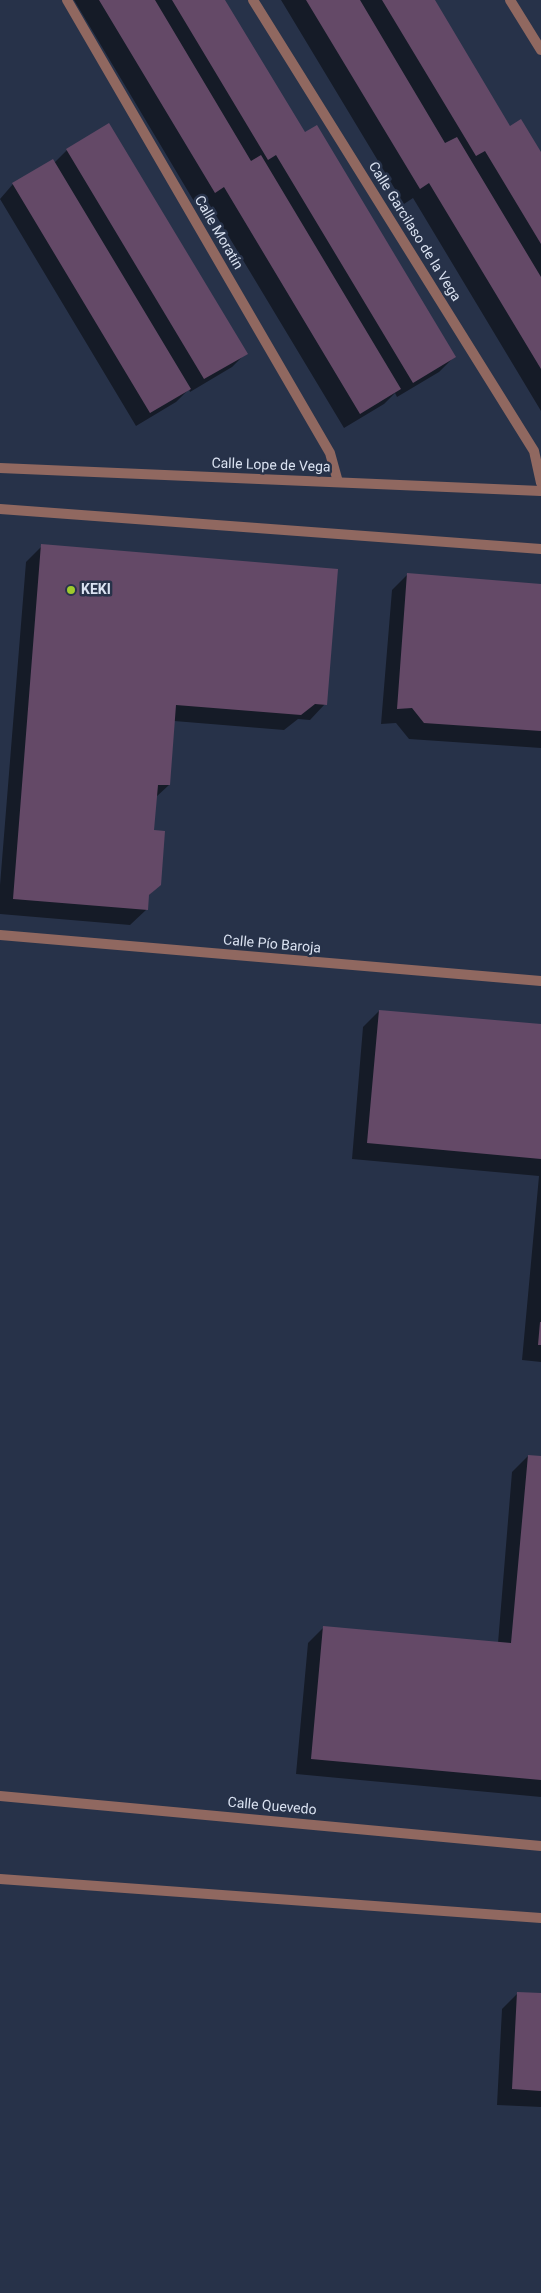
<!DOCTYPE html>
<meta charset="utf-8">
<style>
body{margin:0}
canvas{display:block;background:#273249}
</style>
<canvas width="541" height="2293"></canvas>
<script>
const ctx = document.querySelector('canvas').getContext('2d');
ctx.lineJoin = 'round';
function fill(path, color) { ctx.fillStyle = color; ctx.fill(path, 'evenodd'); }
function stroke(path, color, width, dash) { ctx.strokeStyle = color; ctx.lineWidth = width; ctx.lineCap = dash ? 'butt' : 'round'; ctx.setLineDash(dash || []); ctx.stroke(path); }
function drawText(font, color, halo, rows, align = 'center') {
  ctx.font = font + ' Roboto,sans-serif'; ctx.lineWidth = 5; ctx.setLineDash([]); ctx.textBaseline = 'middle'; ctx.strokeStyle = halo; ctx.fillStyle = color; for (const [text, x, y, turn = 0] of rows) {
    ctx.save(); ctx.translate(x, y); ctx.rotate((+turn || 0) * Math.PI / 180); ctx.textAlign = isNaN(turn) ? turn : align; if (halo) ctx.strokeText(text, 0, 0); ctx.fillText(text, 0, 0); ctx.restore();
  }
}
fill(new Path2D(`
 M74,0H224L304,134L454,357L439,372L397,397L395,393L384,404L344,428L208,202L198,208Z
 M281,0H433L510,127L541,154V411L413,198L404,204Z
 M67,150L246,353L232,367L190,392L189,389L176,402L136,426L0,199L13,184L54,163Z
 M42,546L325,704L310,720L298,719L284,730L174,721L169,785L155,798L153,831L159,885L147,897L146,910L130,925L0,914V885L26,562Z
 M408,574L541,585V748L409,739L396,723L381,724L392,590Z
 M379,1011L541,1026V1362L522,1360L539,1176L352,1159L363,1027Z
 M528,1456L541,1457V1797L296,1774L308,1643L324,1627L498,1643L512,1472Z
 M518,1993L541,1994V2107L497,2105L502,2009Z`), '#0007');
fill(new Path2D(`
 M99,0H155L251,161L261,155L401,389L360,414L224,187L215,193Z
 M172,0H225L305,132L317,125L456,357L413,383L276,155L268,160Z
 M306,0H360L445,143L457,137L541,277V369L429,183L420,189Z
 M382,0H435L510,126L521,119L541,152V244L485,151L476,156Z
 M109,123L248,354L204,379L66,149Z
 M53,159L191,389L150,413L12,183Z
 M41,544L338,569L327,705L315,704L301,715L176,705L170,785H158L154,830L165,831L161,885L149,895L148,910L13,899Z
 M407,573L541,584V731L424,723L412,708L397,709Z
 M379,1010L541,1024V1159L367,1143Z
 M540,1322H541V1345H538Z
 M528,1455L541,1456V1780L311,1759L323,1626L511,1643Z
 M517,1992L541,1993V2091L512,2089Z`), '#644967');
stroke(new Path2D(`
 M67,0L330,453L338,482
 M253,0L534,451L541,483`), '#906860', 10);
stroke(new Path2D(`
 M510,0L541,50
 M0,468L541,491
 M0,509L541,549
 M0,935L541,981
 M0,1796L541,1846
 M0,1879L541,1918`), '#906860', 10);
for (const [x, y, r, color] of [
 [71,590,5,"#9fca2d"]
]) { const dot = new Path2D(); dot.arc(x, y, r, 0, 2 * Math.PI); ctx.fillStyle = color; ctx.fill(dot); stroke(dot, '#273249', 2); }
drawText('14px', '#dae2f1', '#273249', [
 ["Calle Garcilaso de la Vega",414,232,58],
 ["Calle Moratín",218,233,60],
 ["Calle Lope de Vega",271,466,2],
 ["Calle Pío Baroja",272,945,5],
 ["Calle Quevedo",272,1807,5]
]);
drawText('bold 14px', '#dae2f1', '#273249', [
 ["KEKI",81,590]
], 'left');
</script>
